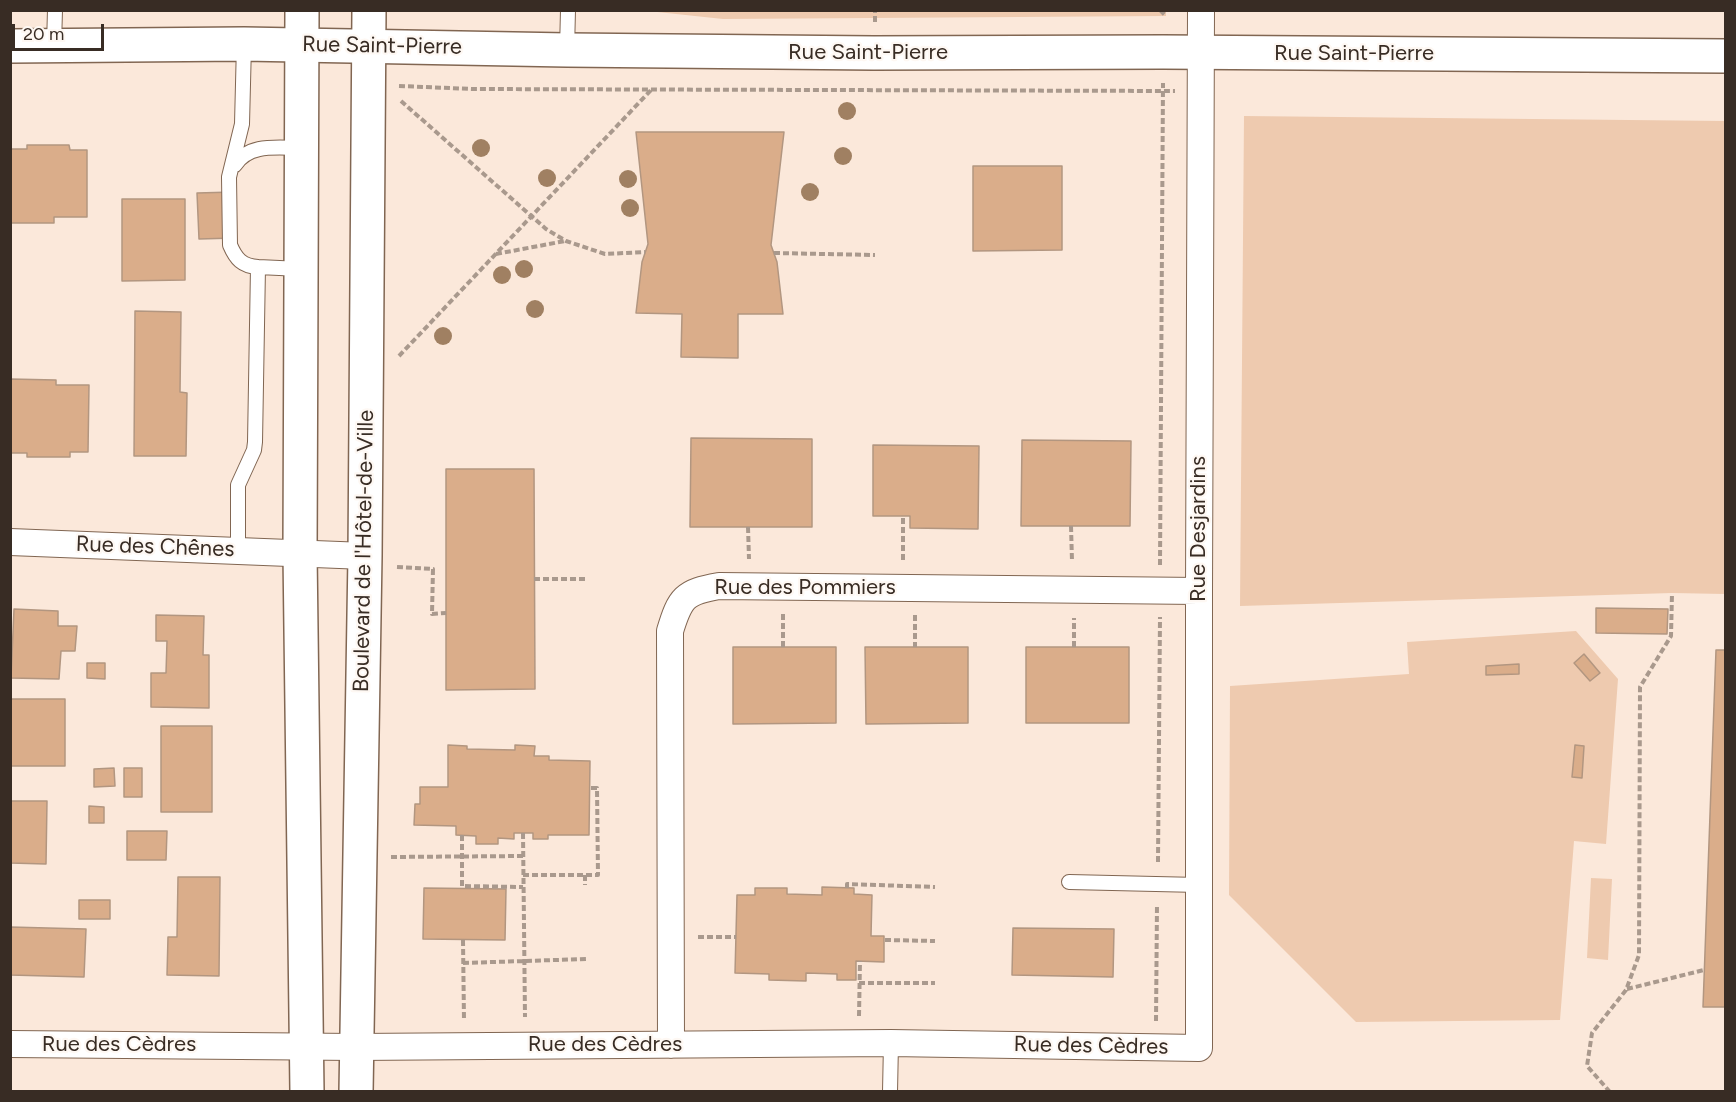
<!DOCTYPE html>
<meta charset="utf-8">
<style>
body{margin:0}
#map{position:relative;width:1736px;height:1102px;overflow:hidden;background:#fbe8da;font-family:Figtree,sans-serif}
canvas{display:block}
.frame{position:absolute;inset:0;border:12px solid #382c24;pointer-events:none}
.scale{position:absolute;left:12px;top:24px;width:92px;height:27px;box-sizing:border-box;border:3px solid #382c24;border-top:0;padding-left:8px;font-size:18px;line-height:21px;white-space:nowrap;color:#382c24;-webkit-text-stroke:4px #fef8f3;paint-order:stroke}
</style>
<div id="map">
<canvas width="1736" height="1102"></canvas>
<div class="frame"></div>
<div class="scale">20 m</div>
</div>
<script>
const ctx = document.querySelector('canvas').getContext('2d');
ctx.lineJoin = 'round';
function fill(path, color) { ctx.fillStyle = color; ctx.fill(path, 'evenodd'); }
function stroke(path, color, width, dash) { ctx.strokeStyle = color; ctx.lineWidth = width; ctx.lineCap = dash ? 'butt' : 'round'; ctx.setLineDash(dash || []); ctx.stroke(path); }
function drawText(font, color, halo, rows, align = 'center') {
  ctx.font = font + ' Figtree,sans-serif'; ctx.lineWidth = 4.5; ctx.setLineDash([]); ctx.textBaseline = 'middle'; ctx.strokeStyle = halo; ctx.fillStyle = color; for (const [text, x, y, turn = 0] of rows) {
    ctx.save(); ctx.translate(x, y); ctx.rotate((+turn || 0) * Math.PI / 180); ctx.textAlign = isNaN(turn) ? turn : align; if (halo) ctx.strokeText(text, 0, 0); ctx.fillText(text, 0, 0); ctx.restore();
  }
}
fill(new Path2D(`
 M1166,11V16L723,19L648,11Z
 M1244,116L1725,121V594L1672,593L1240,606Z
 M1576,631L1618,679L1606,844L1574,841L1560,1020L1356,1022L1229,895L1230,686L1409,674L1407,642Z
 M1591,878L1612,879L1608,960L1587,958Z`), '#eecaaf');
const building = new Path2D(`
 M636,132H784L771,245L777,262L783,314H738V358L681,357L682,314L636,313L642,262L648,244Z
 M27,145H69L70,150H87V217H54V223H10V149H27Z
 M973,166H1062V250L973,251Z
 M233,192L234,238L199,239L197,193Z
 M122,199H185V280L122,281Z
 M135,311L181,312L180,392L187,393L186,456H134Z
 M10,379L56,380V385H89L88,452H70V457H27V453H10Z
 M691,438L812,439V527H690Z
 M1022,440L1131,441L1130,526H1021Z
 M873,445L979,446L978,529L910,528V516H873Z
 M446,469H534L535,689L446,690Z
 M1596,608L1668,609L1667,634L1596,633Z
 M14,609L58,611V626H77L75,651H61L59,679L11,678Z
 M156,615L204,616L203,655H209V708L151,707V673H166L167,641H156Z
 M733,647H836V723L733,724Z
 M865,647H968V723L866,724Z
 M1026,647H1129V723H1026Z
 M1716,650H1726V1007H1703Z
 M1584,654L1600,673L1590,681L1574,663Z
 M87,663H105V679L87,678Z
 M1519,664V674L1486,675V666Z
 M11,699H65V766H11Z
 M161,726H212V812H161Z
 M448,745L467,746V749L515,750V745L535,746L534,756H549V760L590,761L589,835H548V839H533V833H514V839L498,838V844H476V836L456,835V826L414,825L415,804H420V787H448Z
 M1575,745L1584,746L1582,778L1572,777Z
 M114,768L115,786L94,787V769Z
 M124,768H142V797H124Z
 M10,801H47L46,864L10,863Z
 M89,806L104,807V823H89Z
 M127,831H167L166,860H127Z
 M178,877H220L219,976L167,975L168,937H177Z
 M822,887L854,888V894L872,895L871,936H884V962L856,961V980H837V974L806,973V981L769,980V974L735,973L737,895H755V888H787V894L822,895Z
 M424,888L506,889L505,940L423,939Z
 M79,900H110V919H79Z
 M10,927L86,929L84,977L10,975Z
 M1013,928L1114,929L1113,977L1012,975Z`);
fill(building, '#daad8a');
stroke(building, '#b29680', 1.5);
const service = new Path2D(`
 M244,44L242,124L229,177L230,245C236,259 242,266 258,267
 M54,45L55,10
 M567,50L568,10
 M235,165C249,143 277,148 301,148
 M238,551V485L254,450L255,442L258,267L301,269
 M1069,882L1199,885
 M890,1092L891,1043`);
const minor = new Path2D(`
 M10,542L365,556
 M10,1044L356,1047L891,1043L1199,1048V591L1201,10
 M671,1045L670,631C680,598 684,592 719,586L1199,591`);
const tertiary = new Path2D(`
 M10,46L244,44L567,50L874,53L1163,52L1726,56`);
const secondary = new Path2D(`
 M302,10L300,553L307,1092
 M356,1092L365,556L369,10`);
stroke(service, '#816652', 16);
stroke(minor, '#816652', 28);
stroke(tertiary, '#816652', 36);
stroke(secondary, '#816652', 36);
stroke(new Path2D(`
 M1160,10L1166,16
 M875,22V10
 M399,86L472,89L1175,91
 M401,101L546,229L566,241L605,254L645,252
 M774,253L875,255
 M496,254L565,241
 M399,356L652,89
 M1071,526L1072,561
 M748,527L749,559
 M903,560V516
 M1160,565L1163,83
 M397,567L433,569L432,614L446,613
 M534,579H587
 M783,614V647
 M915,615V647
 M1074,647V618
 M523,833L525,1017
 M462,835V886L523,887
 M391,857L523,856
 M1158,862L1160,617
 M523,875H598L597,788H589
 M585,875V885
 M847,888V884L935,887
 M698,937H736
 M463,940L464,1020
 M885,940L935,941
 M463,963L586,959
 M859,983H935
 M1627,989L1704,970
 M859,1016L860,961
 M1156,1021L1157,905
 M1610,1092L1587,1066L1592,1033L1626,990L1639,955L1640,687L1671,636L1672,593`), '#a9998d', 4, [6, 3]);
stroke(service, '#fff', 14);
stroke(minor, '#fff', 26);
stroke(tertiary, '#fff', 33);
stroke(secondary, '#fff', 33);
ctx.fillStyle = '#a08062';
for (const [x, y] of [
 [847,111],
 [481,148],
 [843,156],
 [547,178],
 [628,179],
 [810,192],
 [630,208],
 [524,269],
 [502,275],
 [535,309],
 [443,336]
]) { ctx.beginPath(); ctx.arc(x, y, 9, 0, 2 * Math.PI); ctx.fill(); }
drawText('22px', '#382c24', '#fef8f3', [
 ["Rue Saint-Pierre",382,46,1],
 ["Rue Saint-Pierre",868,53],
 ["Rue Saint-Pierre",1354,54],
 ["Rue Desjardins",1199,529,-90],
 ["Rue des Chênes",155,547,2],
 ["Boulevard de l'Hôtel-de-Ville",364,551,-89],
 ["Rue des Pommiers",805,588],
 ["Rue des Cèdres",119,1045],
 ["Rue des Cèdres",605,1045],
 ["Rue des Cèdres",1091,1046,1]
]);
</script>
